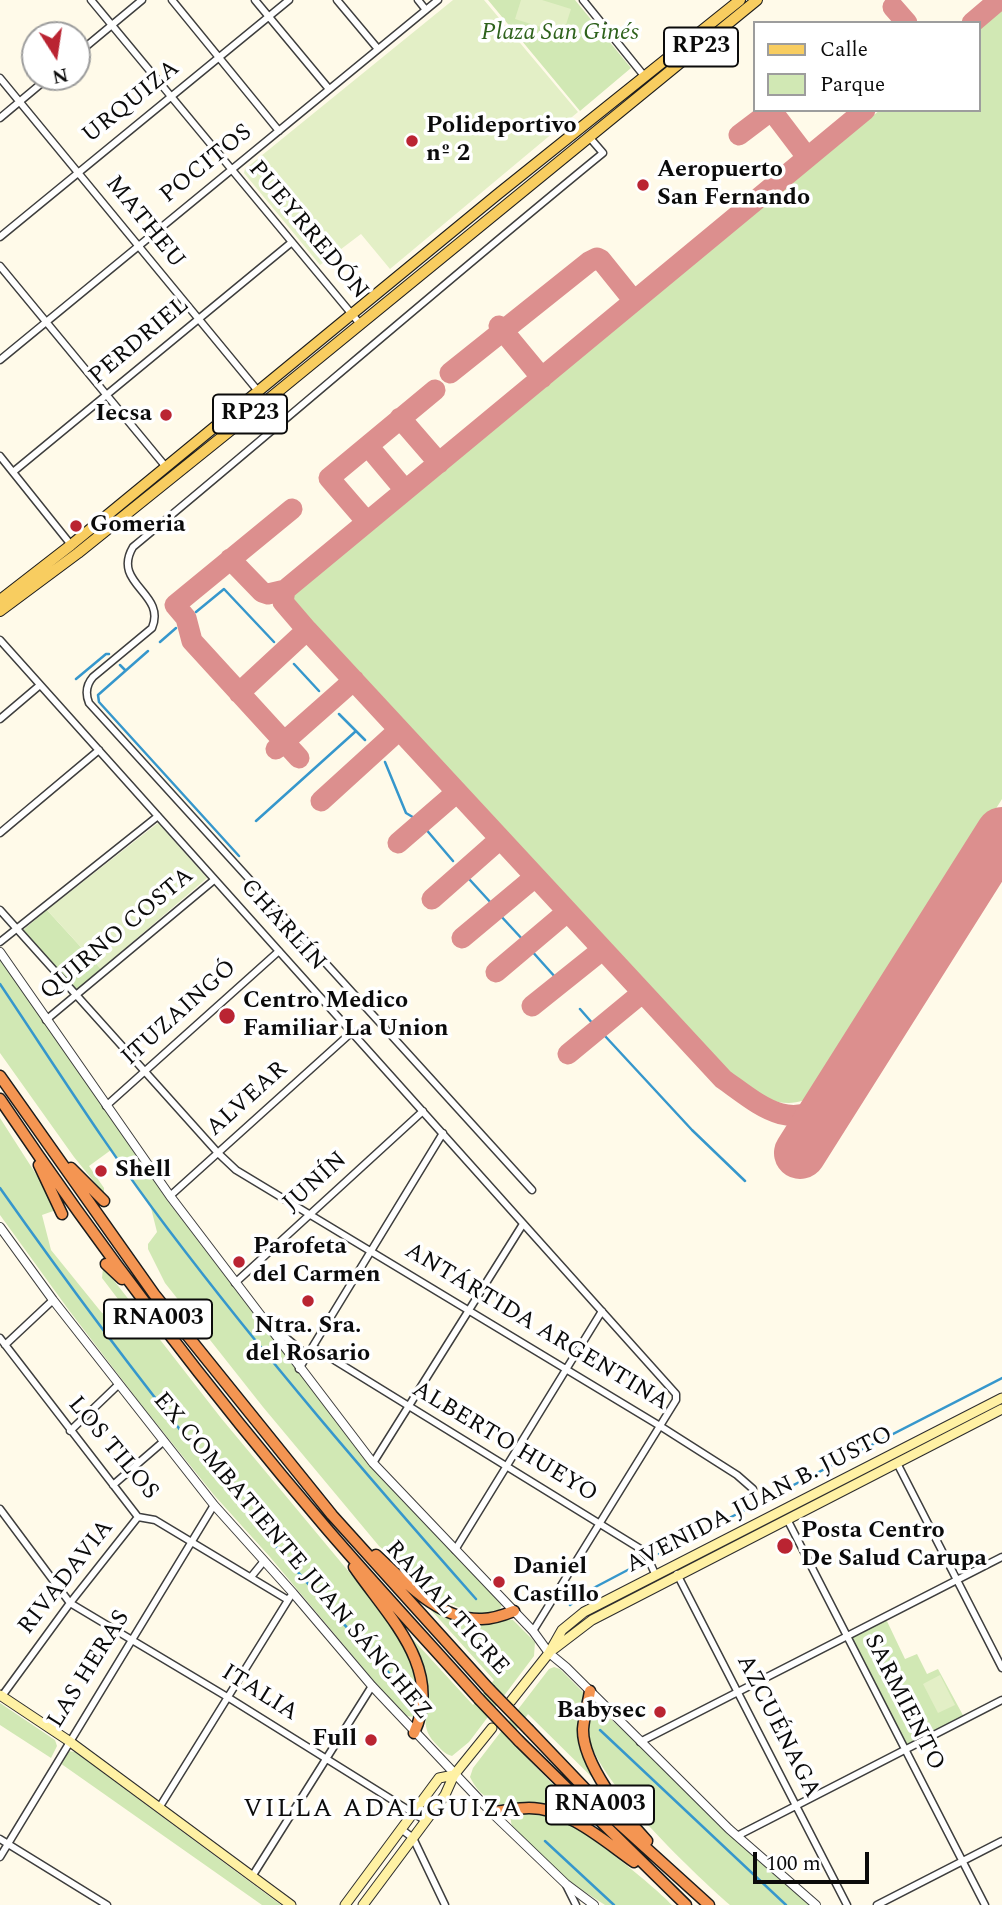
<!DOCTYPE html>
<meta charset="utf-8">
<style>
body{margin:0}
#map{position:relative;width:1002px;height:1905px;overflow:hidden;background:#fffae9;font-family:Spectral,serif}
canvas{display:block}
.legend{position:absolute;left:753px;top:21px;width:228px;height:91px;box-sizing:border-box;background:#fff;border:2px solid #9d9d9d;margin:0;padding:9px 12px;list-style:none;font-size:21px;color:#0b0b0b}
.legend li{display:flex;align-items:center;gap:14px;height:35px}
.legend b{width:35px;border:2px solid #9d9d9d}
.north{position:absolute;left:21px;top:21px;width:70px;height:70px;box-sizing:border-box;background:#fff;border:2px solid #9d9d9d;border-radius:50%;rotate:168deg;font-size:19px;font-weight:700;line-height:28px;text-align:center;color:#0b0b0b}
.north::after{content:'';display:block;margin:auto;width:24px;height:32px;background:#ba2432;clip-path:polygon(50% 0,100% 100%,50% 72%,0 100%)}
.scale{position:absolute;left:753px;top:1852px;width:116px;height:32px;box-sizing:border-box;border:4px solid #0b0b0b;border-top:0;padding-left:9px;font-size:21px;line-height:24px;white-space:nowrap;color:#0b0b0b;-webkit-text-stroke:5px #fff;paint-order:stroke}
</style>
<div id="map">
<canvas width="1002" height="1905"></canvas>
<ul class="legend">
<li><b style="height:9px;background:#f8cd60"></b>Calle</li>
<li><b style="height:19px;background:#d1e8b4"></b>Parque</li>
</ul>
<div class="north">N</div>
<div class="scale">100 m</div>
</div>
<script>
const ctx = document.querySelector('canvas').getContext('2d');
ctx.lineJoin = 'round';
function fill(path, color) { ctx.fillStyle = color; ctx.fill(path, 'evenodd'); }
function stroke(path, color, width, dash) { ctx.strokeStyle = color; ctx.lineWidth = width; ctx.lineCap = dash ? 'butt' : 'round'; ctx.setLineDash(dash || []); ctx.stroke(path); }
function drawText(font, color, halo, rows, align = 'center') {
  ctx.font = font + ' Spectral,serif'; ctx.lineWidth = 7; ctx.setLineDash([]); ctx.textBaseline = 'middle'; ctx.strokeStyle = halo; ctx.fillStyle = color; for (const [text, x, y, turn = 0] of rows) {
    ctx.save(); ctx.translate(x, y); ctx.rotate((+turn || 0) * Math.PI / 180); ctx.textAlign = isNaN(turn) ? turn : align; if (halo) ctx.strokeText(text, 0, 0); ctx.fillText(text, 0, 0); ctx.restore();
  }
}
fill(new Path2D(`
 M488,0H575L631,68L580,111Z
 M1002,10V799L818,1092C782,1121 742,1086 715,1061L295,603L293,599L295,591L880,110H979V29Z
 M47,910L101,969L76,990L23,930Z
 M0,958L167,1200L371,1467L496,1596L502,1605L499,1611L489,1615L466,1611L441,1599L379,1546L263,1407L165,1283L148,1249V1244L157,1232L150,1204L111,1150L89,1166L104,1188V1194L74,1157L0,1053Z
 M0,1118L50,1196L56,1210L42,1215L51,1250L102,1313L109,1315L121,1308V1303L102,1278L103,1268L105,1269L221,1418L364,1590L392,1628L410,1657L420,1697L414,1717L406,1716L399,1711L270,1557L214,1495L143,1407L68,1309L0,1215Z
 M413,1590L448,1613L513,1620L535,1642L534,1656L469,1742L452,1756C444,1754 441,1749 435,1743C417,1724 431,1709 428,1686C426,1668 415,1650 408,1634L473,1705L494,1680Z
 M885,1617L905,1659L917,1654L927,1674L938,1669L965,1719L906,1750L847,1637Z
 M554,1667L560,1669L584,1693L586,1701L580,1728L608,1793L528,1714L509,1740L604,1836C590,1828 575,1816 560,1813C526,1805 489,1816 470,1777L473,1768L549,1669Z
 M0,1703L55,1740L57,1746L51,1758L0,1725Z
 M597,1711H602L814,1905H730C696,1875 583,1770 587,1724C588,1720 590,1717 591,1714Z
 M68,1751L75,1752L281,1905H262L60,1763Z
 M518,1812C528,1813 541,1813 551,1815C577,1823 652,1884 672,1905H605L571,1883L512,1827L510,1816Z`), '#d1e8b4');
fill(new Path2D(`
 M453,0H484L578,112L390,269L361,234L320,265L244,173L245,169Z
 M521,0H542L571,9L563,34L515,19Z
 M158,823L207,878L101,969L47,910Z
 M940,1675L955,1705L938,1713L923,1684Z`), '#e3efc6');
stroke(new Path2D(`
 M196,612L224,589L274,642
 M160,642L176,628
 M148,651L98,695L99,702L239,856
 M294,664L319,691
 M120,665L125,670
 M76,679L106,654H109
 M339,714L365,740
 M385,762L406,813L416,819
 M256,821L356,731
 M424,827L453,861
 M470,880L492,904
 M499,914L524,941
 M530,949L556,978
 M0,984C55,1066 108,1150 168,1229C265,1357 369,1478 476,1599
 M580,1009L594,1025
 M605,1036L692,1130L745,1181
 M0,1188C120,1358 248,1524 391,1675
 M659,1554L1002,1378
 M570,1605L584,1593L641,1563
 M600,1730L786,1905
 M545,1841L614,1905`), '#3697cc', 2.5);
stroke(new Path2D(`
 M893,7L907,23
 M972,23L999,0
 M772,111L807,157
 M739,135L772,110
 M499,326L542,378
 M450,373L589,262L597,258L601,260L634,301
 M400,418L439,463
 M368,446L405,490
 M292,509L175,605L186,618L192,641L299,758
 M367,522L329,478L435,390
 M230,559L262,592L268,594L285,590L865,110
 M285,590L283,602L307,630L723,1079C761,1106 788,1133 833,1101
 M239,693L307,630
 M276,749L354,680
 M321,801L399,730
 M398,843L457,792
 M432,899L500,839
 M462,938L535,877
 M496,972L567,912
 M532,1006L602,950
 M568,1054L642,993`), '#dc8f8e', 21);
stroke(new Path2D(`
 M800,1153L1002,833`), '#dc8f8e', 52);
const minor = new Path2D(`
 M91,0L360,324
 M172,0L279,131
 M255,0L329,89
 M337,0L378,49
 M418,0L426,10
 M583,0L645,77
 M77,54L142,0
 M0,78L258,391
 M0,118L49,77
 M0,237L289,0
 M0,266L166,467
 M0,360L438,0
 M0,456L72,546
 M13,472L292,242
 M0,640L676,1394V1400L533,1631
 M0,719L40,685
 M0,833L99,750
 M0,910L218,1153L236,1170L660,1426L737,1475L753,1489
 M0,942L158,816
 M46,1020L214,880
 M106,1106L279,951
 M532,1190L89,703C85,693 86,685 93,677L152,628C167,593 111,584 133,547C291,416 445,282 603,153L590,138
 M170,1196L352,1032
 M235,1283L423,1111
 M272,1326L308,1356
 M0,1338L138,1517L155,1520L288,1600
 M5,1345L53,1300
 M313,1347L639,1548L647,1556L656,1576
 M299,1369L443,1133
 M70,1431L119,1384
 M373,1463L523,1224
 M897,1463L1002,1668
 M113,1485L164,1441
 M0,1509L70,1603L229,1698L426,1821
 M787,1519L985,1905
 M455,1550L602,1311
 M677,1574L847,1905
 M251,1577L264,1561
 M2,1696L70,1603L138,1517
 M640,1742L1002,1557
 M159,1808L290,1597
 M401,1829L413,1838L445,1905
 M737,1836L1002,1700
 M0,1839L107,1905
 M0,1857L214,1505
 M253,1875L372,1686
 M566,1885L576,1905
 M877,1905L1002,1841`);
const tertiary = new Path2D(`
 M0,952L170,1196L373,1463L533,1631L549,1653L566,1667L729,1829L816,1905
 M0,1227L53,1300L214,1505L293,1593L372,1686L491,1812L566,1884L594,1905`);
const secondary = new Path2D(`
 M554,1649L592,1620L1002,1409
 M0,1695L69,1741L291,1905
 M511,1701L549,1653L562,1630L584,1612L1002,1398
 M345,1905L439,1778L454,1775
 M363,1905L445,1795L454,1775L492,1728`);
const primary = new Path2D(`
 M0,600L71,545L498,194L740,0
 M0,611L78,553L237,425L757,0`);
const motorway = new Path2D(`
 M0,1076L154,1294L332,1515L489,1689
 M0,1099C100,1248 210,1392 327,1529C376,1586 428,1642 479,1699
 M39,1165L62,1214
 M71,1168L104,1201
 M106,1264L122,1279
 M376,1555C404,1581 440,1621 482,1619C493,1619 504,1615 514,1611
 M354,1567C389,1618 444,1668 414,1733
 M590,1691C588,1704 584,1716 583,1729C582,1763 624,1816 647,1841
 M529,1730L613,1818L709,1905
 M519,1741L686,1905
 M491,1812C504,1811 517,1808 529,1808C568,1808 604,1841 634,1862`);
stroke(minor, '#3e3e3e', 9);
stroke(tertiary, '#3e3e3e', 10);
stroke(secondary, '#2d2d2d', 11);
stroke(primary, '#1c1c1c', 12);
stroke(motorway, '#1c1c1c', 13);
stroke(minor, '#fff', 6);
stroke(tertiary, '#fff', 8);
stroke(secondary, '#fff1a4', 9);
stroke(primary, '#f8cd60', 10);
stroke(motorway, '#f49552', 10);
const motorwayBridge = new Path2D(`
 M489,1689L529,1730
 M479,1699L519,1741`);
stroke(motorwayBridge, '#1c1c1c', 13, []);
stroke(motorwayBridge, '#f49552', 10);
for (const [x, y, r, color] of [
 [412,141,7,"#ba2432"],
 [643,185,7,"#ba2432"],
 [166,415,7,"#ba2432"],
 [76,526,7,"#ba2432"],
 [227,1016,9,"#ba2432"],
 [101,1171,7,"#ba2432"],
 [239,1262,7,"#ba2432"],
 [308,1301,7,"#ba2432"],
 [785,1546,9,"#ba2432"],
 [499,1582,7,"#ba2432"],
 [660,1712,7,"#ba2432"],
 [371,1740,7,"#ba2432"]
]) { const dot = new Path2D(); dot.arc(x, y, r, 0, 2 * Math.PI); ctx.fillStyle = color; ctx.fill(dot); stroke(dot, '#fff', 2.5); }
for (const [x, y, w] of [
 [701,47,74],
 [250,414,74],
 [158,1319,108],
 [600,1805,108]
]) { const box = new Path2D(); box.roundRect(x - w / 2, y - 19.5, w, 39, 5); ctx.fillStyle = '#fff'; ctx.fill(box); stroke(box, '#0b0b0b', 2); }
drawText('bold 23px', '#0b0b0b', null, [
 ["RP23",701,47],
 ["RP23",250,414],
 ["RNA003",158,1319],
 ["RNA003",600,1805]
]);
drawText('italic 24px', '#2e621c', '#fff', [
 ["Plaza San Ginés",560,34]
]);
drawText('24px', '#0b0b0b', '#fff', [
 ["URQUIZA",132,103,-39],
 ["POCITOS",207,165,-39],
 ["MATHEU",144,223,51],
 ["PUEYRREDÓN",307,231,50],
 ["PERDRIEL",140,342,-40],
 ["CHARLÍN",282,926,48],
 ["QUIRNO COSTA",118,935,-40],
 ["ITUZAINGÓ",180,1014,-42],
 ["ALVEAR",248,1100,-42],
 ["JUNÍN",316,1183,-42],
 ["ANTÁRTIDA ARGENTINA",536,1328,31],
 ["ALBERTO HUEYO",504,1443,31],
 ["LOS TILOS",112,1449,50],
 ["AVENIDA JUAN B. JUSTO",760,1501,-27],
 ["EX COMBATIENTE JUAN SÁNCHEZ",291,1557,50],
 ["RIVADAVIA",67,1578,-52],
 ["RAMAL TIGRE",446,1609,48],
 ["LAS HERAS",90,1670,-58],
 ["ITALIA",259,1694,32],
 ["SARMIENTO",903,1703,63],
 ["AZCUÉNAGA",777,1727,63]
]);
drawText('bold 24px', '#0b0b0b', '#fff', [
 ["Polideportivo",426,127],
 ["nº 2",426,155],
 ["Aeropuerto",657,171],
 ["San Fernando",657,199],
 ["Iecsa",152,415,"right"],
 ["Gomeria",90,526],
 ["Centro Medico",243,1002],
 ["Familiar La Union",243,1030],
 ["Shell",115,1171],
 ["Parofeta",253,1248],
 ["del Carmen",253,1276],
 ["Ntra. Sra.",308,1327,"center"],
 ["del Rosario",308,1355,"center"],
 ["Posta Centro",801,1532],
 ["De Salud Carupa",801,1560],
 ["Daniel",513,1568],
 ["Castillo",513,1596],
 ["Babysec",646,1712,"right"],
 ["Full",357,1740,"right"]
], 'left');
ctx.letterSpacing = '2px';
drawText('26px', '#0b0b0b', '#fff', [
 ["VILLA ADALGUIZA",383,1811]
]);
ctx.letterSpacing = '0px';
</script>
